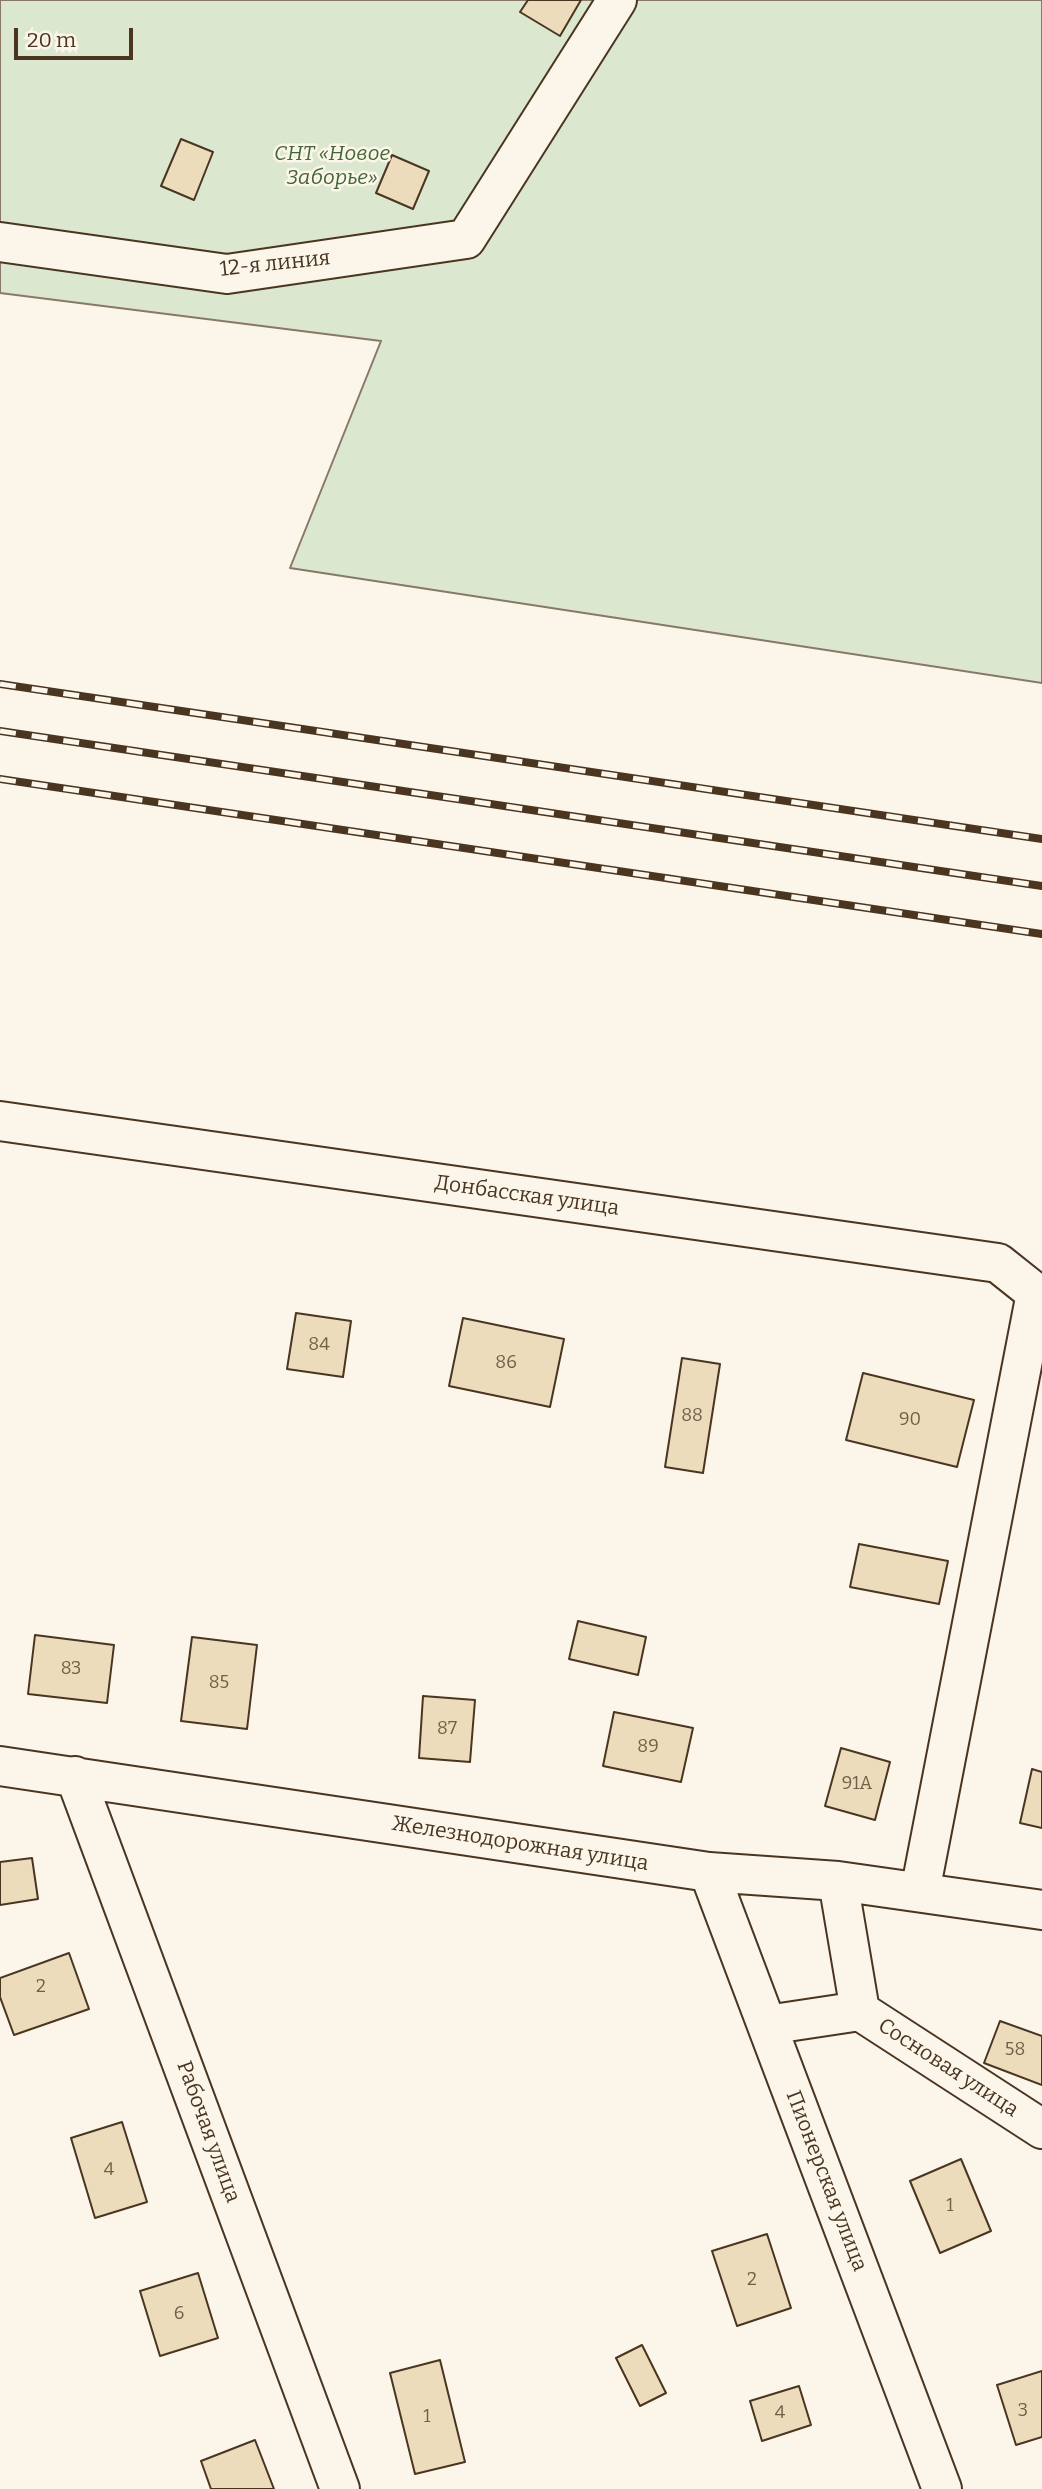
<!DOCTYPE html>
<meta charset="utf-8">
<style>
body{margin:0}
#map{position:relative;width:1042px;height:2489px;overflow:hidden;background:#fbf6e9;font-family:Bitter,serif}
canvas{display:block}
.scale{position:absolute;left:14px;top:28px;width:119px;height:32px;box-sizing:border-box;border:4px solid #4a3520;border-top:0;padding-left:9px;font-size:21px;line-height:24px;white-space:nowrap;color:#4a3520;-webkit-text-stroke:5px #fbf6e9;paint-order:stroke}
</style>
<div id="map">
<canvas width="1042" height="2489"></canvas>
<div class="scale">20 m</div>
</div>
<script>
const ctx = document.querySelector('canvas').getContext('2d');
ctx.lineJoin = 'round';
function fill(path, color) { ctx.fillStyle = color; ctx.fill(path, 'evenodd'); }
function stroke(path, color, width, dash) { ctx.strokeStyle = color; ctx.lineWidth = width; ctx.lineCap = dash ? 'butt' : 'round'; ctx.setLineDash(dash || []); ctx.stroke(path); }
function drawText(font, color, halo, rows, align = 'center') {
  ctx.font = font + ' Bitter,serif'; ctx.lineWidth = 5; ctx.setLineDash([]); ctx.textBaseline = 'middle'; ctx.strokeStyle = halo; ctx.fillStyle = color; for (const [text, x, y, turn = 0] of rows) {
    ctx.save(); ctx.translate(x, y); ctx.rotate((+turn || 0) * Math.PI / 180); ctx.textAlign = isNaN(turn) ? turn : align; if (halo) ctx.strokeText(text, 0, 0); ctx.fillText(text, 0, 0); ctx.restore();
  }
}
const green = new Path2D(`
 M0,0H1042V683L290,568L381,341L0,293Z`);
fill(green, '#dce7d0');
stroke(green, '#887966', 2);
const building = new Path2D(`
 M528,0H581L560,36L520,12Z
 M181,139L213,152L194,200L161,186Z
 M392,155L429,171L413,209L376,193Z
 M296,1313L351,1321L343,1377L287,1369Z
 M463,1318L564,1339L550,1407L449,1386Z
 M682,1358L720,1364L703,1473L665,1467Z
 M863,1373L974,1400L957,1467L846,1440Z
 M859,1544L948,1561L939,1604L850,1587Z
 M578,1621L646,1637L638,1675L569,1659Z
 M35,1635L114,1645L107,1703L28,1694Z
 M192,1637L257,1645L247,1729L181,1721Z
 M423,1696L475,1700L470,1762L419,1758Z
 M614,1712L693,1728L681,1782L603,1766Z
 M841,1748L890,1762L875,1820L825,1806Z
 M1032,1769L1042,1772V1828L1020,1823Z
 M32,1858L38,1899L0,1905V1862Z
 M69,1953L89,2009L14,2035L0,1997V1978Z
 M1000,2021L1042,2036V2085L984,2063Z
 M122,2122L147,2202L95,2218L71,2138Z
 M961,2159L991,2231L940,2253L910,2181Z
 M767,2234L791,2308L737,2326L712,2251Z
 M198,2273L218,2338L160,2356L140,2291Z
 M642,2345L666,2393L640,2406L616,2358Z
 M440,2360L465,2462L415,2474L390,2373Z
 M1042,2371V2437L1016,2445L997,2385Z
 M799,2386L811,2425L762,2441L750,2401Z
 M255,2440L274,2489H211L201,2461Z`);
fill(building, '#ecdcbc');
stroke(building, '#4a3520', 2);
const minor = new Path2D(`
 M0,242L227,274L466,239L617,0
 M0,1121L998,1263L1042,1298
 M0,1766L709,1872L838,1881L1042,1910
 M75,1776L340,2489
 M709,1872L942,2489
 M838,1881L860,2011L1042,2129
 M920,1892L1036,1293
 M767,2025L860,2011`);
stroke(minor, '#4a3520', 42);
stroke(minor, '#fbf6e9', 38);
const rail = new Path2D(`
 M0,684L1042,839
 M0,731L1042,886
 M0,779L1042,934`);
stroke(rail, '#4a3520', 8);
stroke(rail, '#fbf6e9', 5, [16]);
drawText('18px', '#725f47', null, [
 ["84",319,1345],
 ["86",506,1363],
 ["88",692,1416],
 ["90",910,1420],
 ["83",71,1669],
 ["85",219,1683],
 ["87",447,1729],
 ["89",648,1747],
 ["91А",857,1784],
 ["2",41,1987],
 ["58",1015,2050],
 ["4",109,2170],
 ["1",950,2206],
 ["2",752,2280],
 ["6",179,2314],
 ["3",1023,2411],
 ["4",780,2413],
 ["1",427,2417]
]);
drawText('italic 21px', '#436837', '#fbf6e9', [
 ["СНТ «Новое",332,154],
 ["Заборье»",332,178]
]);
drawText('21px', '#4a3520', '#fbf6e9', [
 ["12-я линия",275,264,-6],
 ["Донбасская улица",527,1196,8],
 ["Железнодорожная улица",520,1844,9],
 ["Сосновая улица",948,2068,33],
 ["Рабочая улица",208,2132,70],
 ["Пионерская улица",826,2181,69]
]);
</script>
